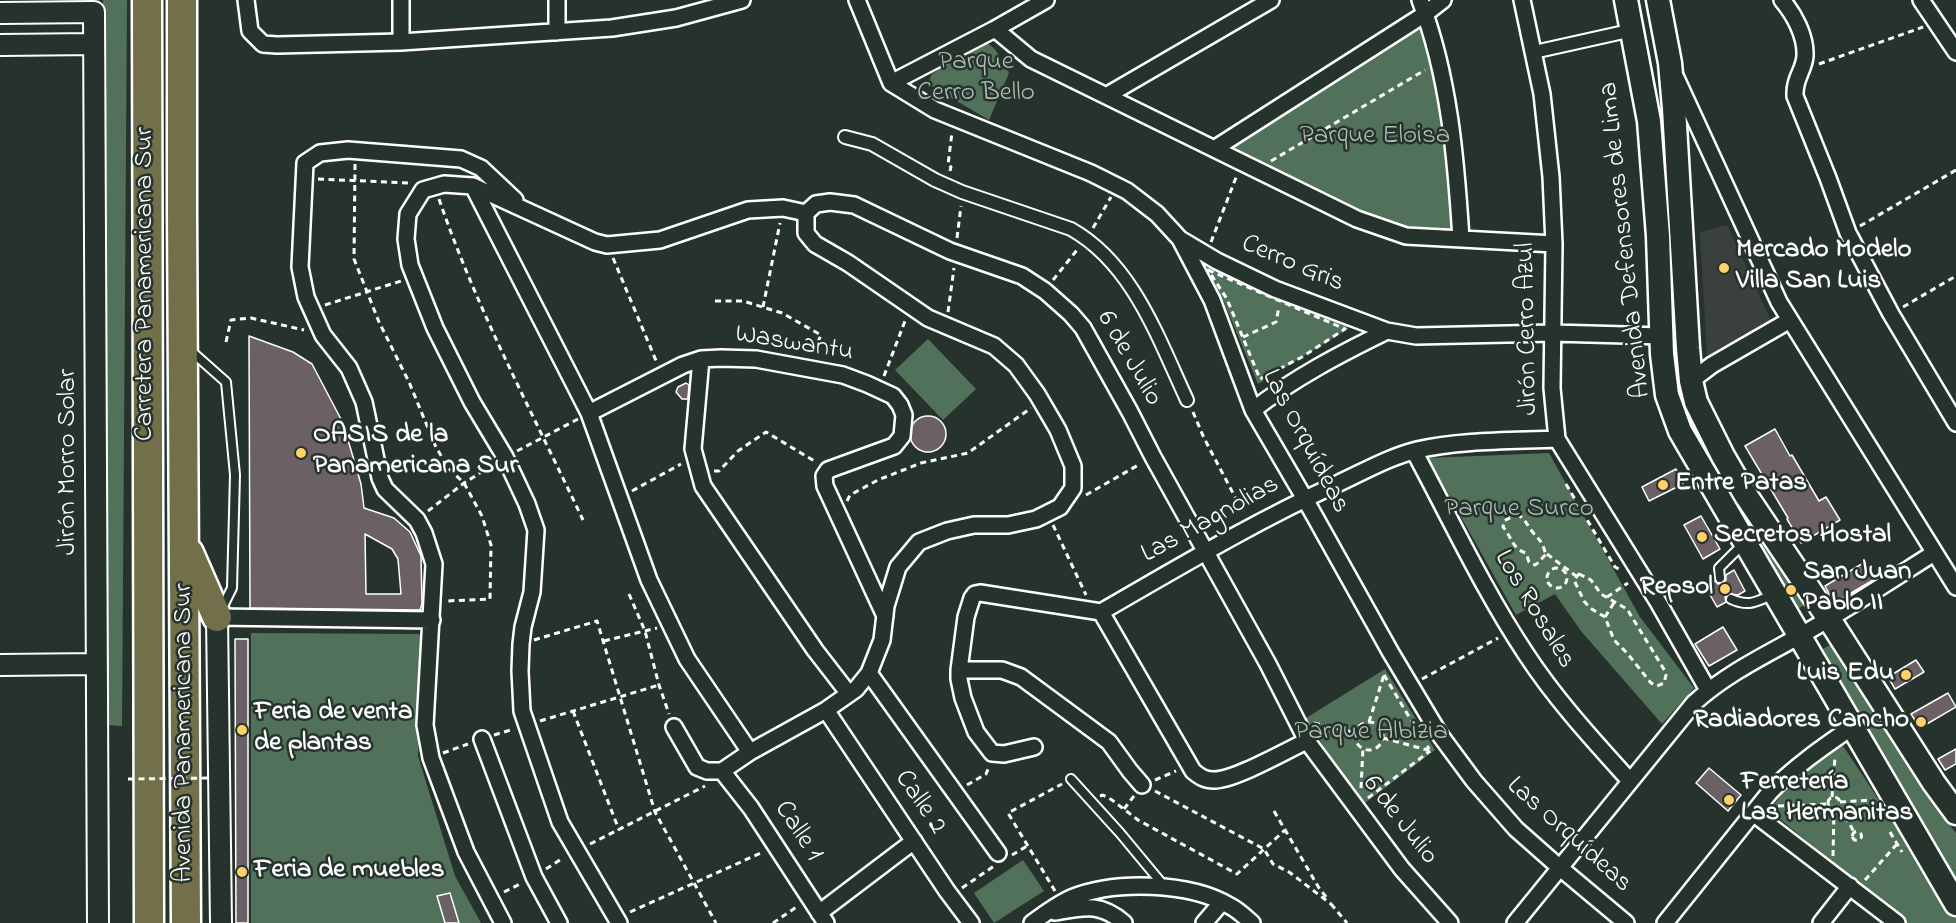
<!DOCTYPE html>
<meta charset="utf-8">
<style>
body{margin:0}
canvas{display:block;background:#26332d}
</style>
<canvas width="1956" height="923"></canvas>
<script>
const ctx = document.querySelector('canvas').getContext('2d');
ctx.lineJoin = 'round';
function fill(path, color) { ctx.fillStyle = color; ctx.fill(path, 'evenodd'); }
function stroke(path, color, width, dash) { ctx.strokeStyle = color; ctx.lineWidth = width; ctx.lineCap = dash ? 'butt' : 'round'; ctx.setLineDash(dash || []); ctx.stroke(path); }
function drawText(font, color, halo, rows, align = 'center') {
  ctx.font = font + ' "Indie Flower",sans-serif'; ctx.lineWidth = 5; ctx.setLineDash([]); ctx.textBaseline = 'middle'; ctx.strokeStyle = halo; ctx.fillStyle = color; for (const [text, x, y, turn = 0] of rows) {
    ctx.save(); ctx.translate(x, y); ctx.rotate((+turn || 0) * Math.PI / 180); ctx.textAlign = isNaN(turn) ? turn : align; if (halo) ctx.strokeText(text, 0, 0); ctx.fillText(text, 0, 0); ctx.restore();
  }
}
fill(new Path2D(`
 M1727,225L1772,323L1712,357L1707,354L1700,232Z`), '#3a403e');
fill(new Path2D(`
 M103,0H127L122,726L108,725Z
 M1422,26L1441,92L1454,231L1404,230L1222,149Z
 M983,42C996,44 1002,62 1009,73L989,120L931,86L929,81L932,74Z
 M1207,266L1347,325L1348,329L1258,384L1224,302L1206,268Z
 M928,339L976,389L943,420L895,370Z
 M1683,394L1808,603L1794,611L1699,448L1678,395Z
 M1549,453L1640,617L1694,688L1662,724L1581,631L1555,594L1516,615L1428,458Z
 M251,633L418,634L425,639L418,756L455,876L481,923H251Z
 M1830,645L1835,647L1927,796L1956,833V882L1819,651Z
 M1385,669L1435,750L1361,806L1306,718Z
 M1841,743L1956,915V923H1907L1770,811C1790,779 1811,765 1841,743Z
 M1023,860L1044,891L994,923L974,893Z`), '#51715b');
const building = new Path2D(`
 M249,336L293,352L312,364L343,423L361,484L364,508L394,518L410,532L421,556L422,604L420,610L250,608ZM365,534L392,549L398,559L401,594H366Z
 M686,383L689,385L688,399H682L676,392L678,387Z
 M910 434a18 18 0 1 1 36 0a18 18 0 1 1-36 0Z
 M1775,429L1790,456L1792,455L1819,501L1826,497L1840,520L1801,543L1787,519L1788,518L1745,446Z
 M1676,469L1683,484L1649,501L1642,487Z
 M1701,516L1720,549L1703,559L1684,525Z
 M1865,562L1875,579L1834,603L1825,586Z
 M1734,570L1745,591L1738,595L1728,594L1725,597L1726,602L1717,607L1705,586L1715,581L1718,584L1723,583L1726,580V575Z
 M1723,627L1737,650L1709,666L1695,644Z
 M235,639H248V923H236Z
 M1916,660L1924,672L1895,689L1888,677Z
 M1948,693L1956,707L1920,728L1911,714Z
 M1956,749V764L1945,770L1938,759Z
 M1709,768L1741,795L1728,811L1696,783Z
 M450,893L459,923H445L437,896Z`);
fill(building, '#6a6065');
stroke(building, '#fff', 1.5);
const service = new Path2D(`
 M191,351L226,382L235,475L232,588L222,608
 M1720,578L1719,568L1744,543
 M1731,599C1749,607 1755,602 1772,595
 M1071,779L1120,833L1164,886`);
const pedestrian = new Path2D(`
 M1534,52L1633,30
 M845,137L872,144L935,180L962,192L1071,229C1133,264 1158,338 1187,400`);
const minor = new Path2D(`
 M246,0L250,31L263,44L277,45L401,42L612,28L676,18L742,0
 M857,0L891,83L935,110L1091,173L1127,191L1157,214L1180,239L1212,300L1253,410L1305,499L1391,653L1440,735L1474,781L1516,829L1559,867L1626,923
 M1420,0C1449,76 1456,158 1461,239
 M1522,0L1542,94L1551,177L1554,244L1552,388L1557,439L1658,602L1708,690
 M1782,0C1794,14 1806,36 1805,56C1804,71 1794,78 1795,96L1828,178L1848,233L1891,314L1956,423
 M1921,0L1956,52
 M995,29L1031,59L1357,219L1406,236L1554,244
 M557,32V0
 M401,42V0
 M1676,78L1779,302L1956,587
 M891,83L995,29L1046,0
 M1106,96L1271,0
 M1214,149L1425,14L1443,0
 M473,186L589,413L649,580L687,659L750,752
 M806,213L816,204L830,202L854,205L950,251L1022,276L1045,291L1071,314L1083,328L1130,412L1153,457L1268,664L1307,741L1402,869L1450,923
 M1180,239L1217,261L1275,289L1387,331L1416,336L1553,333L1662,336
 M701,359L693,449L703,486L815,650L849,694
 M1691,381L1712,365L1790,320
 M1253,410C1294,378 1340,354 1387,331
 M589,413L683,365L701,359L721,358L756,359L843,375L867,384L893,396L900,405L904,415L902,436L894,446L828,470L824,476L825,486L885,616
 M1414,451C1450,518 1484,591 1526,654C1556,700 1594,741 1630,781
 M1101,612C1179,567 1256,521 1337,484C1363,472 1389,457 1417,450C1461,440 1511,441 1557,439
 M1101,612L1193,771C1200,777 1205,780 1214,780C1235,780 1285,751 1307,741
 M217,617L432,620
 M959,670H1002L1021,677L1109,742L1130,771L1142,785
 M869,673L998,853
 M826,710L947,891L971,923
 M674,727L697,767L707,771H722L750,752L826,710L856,689L869,673L882,640L886,606L898,567L919,542L947,531L974,525H1008L1036,519L1060,507L1073,488V466L1058,430L1037,394L1016,365L994,346L928,318L848,263L815,244L806,233V213
 M482,739L534,877L559,923
 M1034,747L1004,754L992,753L976,732L963,698L959,679V670L966,617L972,598L975,594L980,593L1101,612
 M722,771L751,808L826,923
 M1753,813L1897,923
 M1055,912C1084,907 1100,902 1124,923
 M819,913L914,841
 M503,923L466,852L431,758L425,725L434,564L424,533L417,520L385,489L380,478L364,402L349,368L323,335L306,297L300,267L305,163L320,153L348,150L461,159L481,168L515,200
 M619,923L560,822L522,711L520,671L521,644L523,627L532,592L536,530L527,504L505,457L472,402L435,328L410,265L406,239L408,214L423,190L444,184L473,186L595,242L607,245L660,240L748,210L783,208L806,213
 M1032,923C1044,914 1058,904 1071,898C1115,880 1190,882 1230,906C1238,910 1245,917 1252,923
 M1204,923L1222,902
 M1515,923L1694,703C1728,672 1770,653 1810,630C1852,606 1893,579 1934,553
 M1665,923L1770,792C1794,767 1823,747 1852,727
 M1821,923L1850,886`);
const tertiary = new Path2D(`
 M0,13L94,12L98,923
 M0,45L94,44
 M217,617L221,923
 M0,665L97,664`);
const secondary = new Path2D(`
 M1626,0L1649,121L1658,236L1662,354L1667,395L1680,431L1956,904
 M1658,0L1670,63L1674,108L1688,348L1691,381L1696,402L1723,456L1745,494L1829,619L1934,783L1956,813`);
const motorway = new Path2D(`
 M147,0L149,923
 M182,0V212L186,923
 M189,553L217,617`);
stroke(service, '#fff', 12);
stroke(pedestrian, '#fff', 16);
stroke(minor, '#fff', 20);
stroke(tertiary, '#fff', 24);
stroke(secondary, '#fff', 27);
stroke(motorway, '#fff', 33);
stroke(new Path2D(`
 M1819,64L1923,27
 M1271,161L1425,70
 M355,164L354,259L379,322L409,382L435,445L448,468L464,483L482,516L491,545L490,599L446,601
 M950,171L951,167L948,165L952,132
 M318,179L410,183
 M439,199C477,310 533,414 583,520
 M1860,226L1956,170
 M1093,228L1111,197
 M957,238L961,206
 M1211,242L1237,175
 M613,258L657,363
 M1208,270L1345,329L1302,357L1260,379L1227,299Z
 M1053,280L1077,250
 M715,301H743L782,313L821,335L812,356
 M325,305L401,281
 M763,307L780,223
 M1903,307L1956,276
 M948,312L954,268
 M1243,337L1276,322L1279,307
 M226,342L231,320L251,318L304,330
 M884,376L905,321
 M1193,412L1204,438L1244,514
 M517,451L578,419
 M714,471H719L738,451L766,432L816,462
 M1566,484L1615,567L1619,569
 M632,491L681,464
 M1086,495L1140,464
 M847,501L850,495L878,480L921,463L968,453L1031,408
 M428,511L464,483L493,465
 M1517,514C1525,519 1526,523 1531,530C1538,539 1542,540 1545,552L1547,554C1542,557 1540,562 1535,565L1529,562L1526,553C1512,549 1512,537 1503,527L1504,521Z
 M1053,525L1086,595
 M1547,554L1576,576
 M1547 578a10 10 0 1 1 20 0a10 10 0 1 1-20 0Z
 M1579,574L1591,580L1601,594L1627,609L1665,671L1666,675L1664,683L1657,686L1651,683L1627,653L1614,640L1605,617L1590,608L1584,601L1574,580Z
 M629,594L645,631L659,685L669,714
 M1607,597L1628,583
 M1605,617L1615,601
 M534,640L597,621L655,812L716,923
 M604,641L657,628
 M1384,675L1414,725
 M1422,679L1498,638
 M573,711L619,830
 M540,721L659,685
 M1369,722L1384,675
 M1355 736a14 14 0 1 1 28 0a14 14 0 1 1-28 0Z
 M1314,723L1356,733
 M494,735L514,729
 M1383,738L1431,751L1427,746
 M443,753L468,744
 M1155,780L1176,771
 M967,785L986,774L989,767
 M1361,788L1363,748
 M1155,791L1264,849L1273,864L1289,872L1331,904
 M1100,796L1103,795L1112,800L1138,820L1237,874L1285,830
 M1828 803a6 6 0 1 1 12 0a6 6 0 1 1-12 0Z
 M1832,797L1835,757
 M1368,798L1430,751
 M1840,802L1872,800
 M1778,806L1827,804
 M1840,807L1854,832
 M1124,809L1134,796
 M1274,811L1319,888L1327,898
 M1852.5 836a4.5 4.5 0 1 1 9 0a4.5 4.5 0 1 1-9 0Z
 M1890,832L1902,852
 M590,844L705,786
 M1012,855L1027,846
 M1833,856L1834,810
 M546,869L563,858
 M1865,880L1897,844
 M962,888L994,866
 M1055,891L1008,813L1062,784
 M504,892L522,883
 M1331,904L1347,923
 M630,912L763,852
 M773,923L798,906`), '#fff', 3, [6, 4.5]);
stroke(service, '#26332d', 8);
stroke(pedestrian, '#26332d', 12);
stroke(minor, '#26332d', 15);
stroke(tertiary, '#26332d', 20);
stroke(secondary, '#26332d', 22);
stroke(motorway, '#71704a', 28);
stroke(new Path2D(`
 M128,779L212,778`), '#fff', 3, [6, 4.5]);
for (const [x, y, r, color] of [
 [1724,268,6,"#ffd166"],
 [301,453,6,"#ffd166"],
 [1663,485,6,"#ffd166"],
 [1702,537,6,"#ffd166"],
 [1725,589,6,"#ffd166"],
 [1791,590,6,"#ffd166"],
 [1906,675,6,"#ffd166"],
 [1921,722,6,"#ffd166"],
 [242,730,6,"#ffd166"],
 [1729,800,6,"#ffd166"],
 [242,872,6,"#ffd166"]
]) { const dot = new Path2D(); dot.arc(x, y, r, 0, 2 * Math.PI); ctx.fillStyle = color; ctx.fill(dot); stroke(dot, '#26332d', 2); }
drawText('27px', '#b1bfb5', '#26332d', [
 ["Parque",976,64],
 ["Cerro Bello",976,95],
 ["Parque Eloisa",1375,138],
 ["Parque Surco",1519,511],
 ["Parque Albizia",1371,734]
]);
drawText('27px', '#fff', '#26332d', [
 ["Avenida Defensores de Lima",1627,240,-96],
 ["Cerro Gris",1292,265,23],
 ["Carretera Panamericana Sur",147,284,-90],
 ["Jirón Cerro Azul",1529,329,-91],
 ["Waswantu",794,345,9],
 ["6 de Julio",1128,359,60],
 ["Las Orquídeas",1304,442,62],
 ["Jirón Morro Solar",70,462,-90],
 ["Las Magnolias",1211,521,-29],
 ["Los Rosales",1533,610,59],
 ["Avenida Panamericana Sur",186,733,-90],
 ["Calle 2",919,803,56],
 ["6 de Julio",1399,821,52],
 ["Calle 1",797,832,57],
 ["Las Orquídeas",1568,836,42]
]);
drawText('bold 27px', '#fff', '#26332d', [
 ["Mercado Modelo",1736,252],
 ["Villa San Luis",1736,283],
 ["OASIS de la",313,437],
 ["Panamericana Sur",313,468],
 ["Entre Patas",1675,485],
 ["Secretos Hostal",1714,537],
 ["San Juan",1803,574],
 ["Pablo II",1803,605],
 ["Repsol",1713,589,"right"],
 ["Luis Edu",1894,675,"right"],
 ["Feria de venta",254,714],
 ["de plantas",254,745],
 ["Radiadores Cancho",1909,722,"right"],
 ["Ferretería",1741,784],
 ["Las Hermanitas",1741,815],
 ["Feria de muebles",254,872]
], 'left');
</script>
